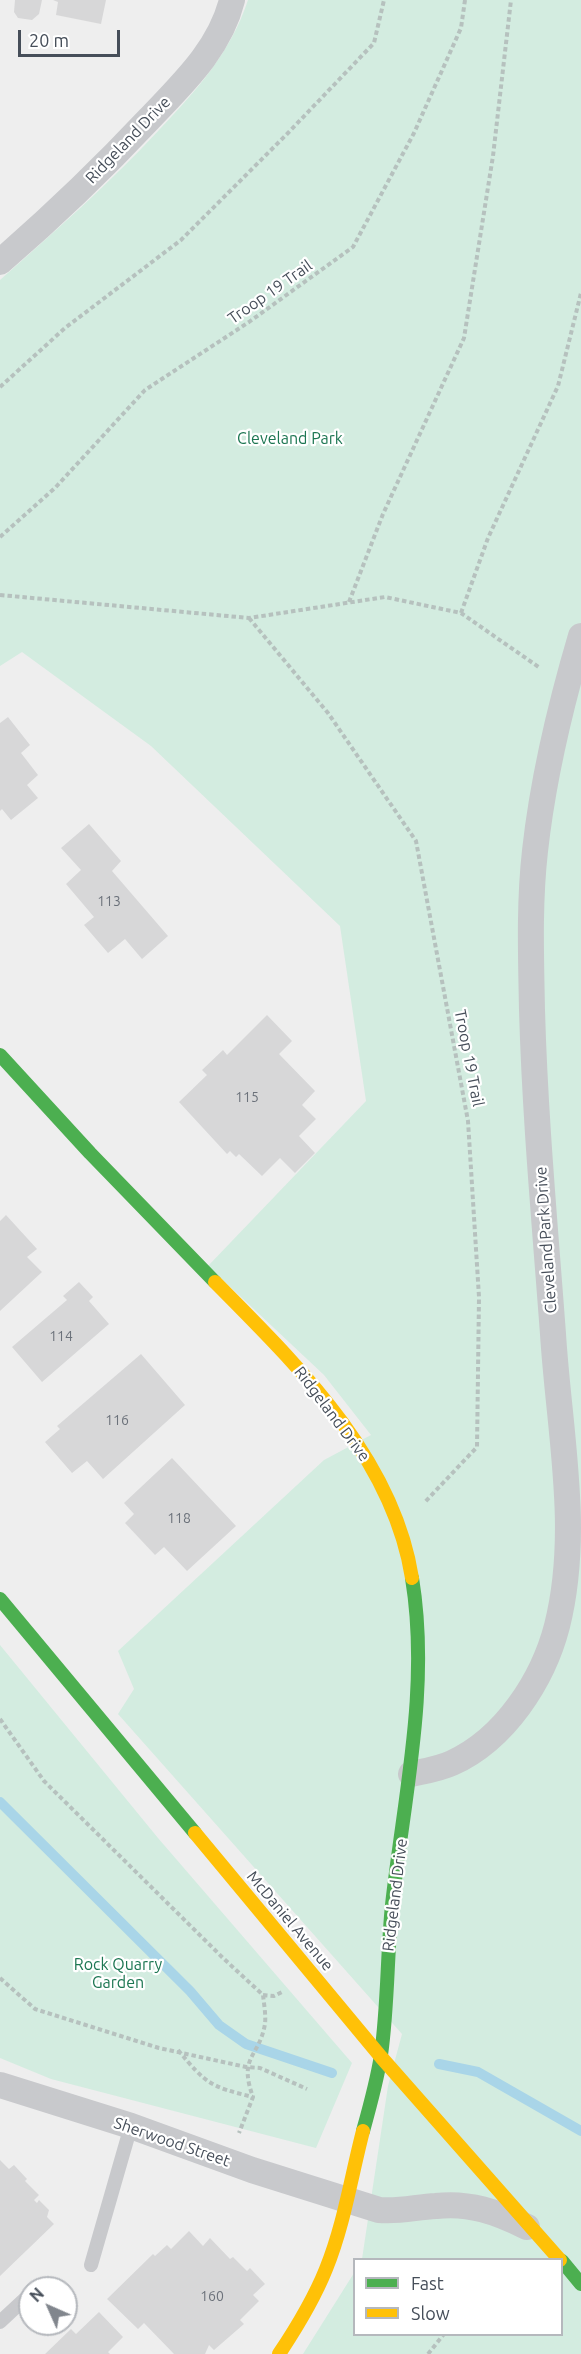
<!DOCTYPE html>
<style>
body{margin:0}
#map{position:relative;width:581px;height:2354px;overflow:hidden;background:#eee;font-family:Ubuntu,sans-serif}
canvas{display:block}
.legend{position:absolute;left:353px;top:2258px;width:210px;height:78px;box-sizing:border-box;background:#fff;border:2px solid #b5b8bd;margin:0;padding:8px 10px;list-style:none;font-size:18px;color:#464e59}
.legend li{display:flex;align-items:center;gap:12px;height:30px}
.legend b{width:30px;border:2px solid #b5b8bd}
.north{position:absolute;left:18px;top:2276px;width:60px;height:60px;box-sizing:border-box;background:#fff;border:2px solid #b5b8bd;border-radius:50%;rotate:315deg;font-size:16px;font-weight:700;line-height:24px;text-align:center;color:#464e59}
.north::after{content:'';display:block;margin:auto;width:21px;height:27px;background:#81868d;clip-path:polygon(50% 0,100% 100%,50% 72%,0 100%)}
.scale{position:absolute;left:18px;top:30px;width:102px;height:27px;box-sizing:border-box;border:3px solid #464e59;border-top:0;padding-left:8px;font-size:18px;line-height:21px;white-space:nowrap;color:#464e59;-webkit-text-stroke:4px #fff;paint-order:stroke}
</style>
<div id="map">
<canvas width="581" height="2354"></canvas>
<ul class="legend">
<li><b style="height:8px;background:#4caf50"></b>Fast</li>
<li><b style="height:8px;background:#ffc107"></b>Slow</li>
</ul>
<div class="north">N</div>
<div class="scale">20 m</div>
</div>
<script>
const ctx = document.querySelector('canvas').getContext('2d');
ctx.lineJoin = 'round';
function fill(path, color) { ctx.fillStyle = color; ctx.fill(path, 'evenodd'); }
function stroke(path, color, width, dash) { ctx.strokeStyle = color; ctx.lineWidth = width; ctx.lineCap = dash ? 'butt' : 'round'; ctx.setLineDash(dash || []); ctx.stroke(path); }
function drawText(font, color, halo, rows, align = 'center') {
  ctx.font = font + ' Ubuntu,sans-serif'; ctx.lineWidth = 4.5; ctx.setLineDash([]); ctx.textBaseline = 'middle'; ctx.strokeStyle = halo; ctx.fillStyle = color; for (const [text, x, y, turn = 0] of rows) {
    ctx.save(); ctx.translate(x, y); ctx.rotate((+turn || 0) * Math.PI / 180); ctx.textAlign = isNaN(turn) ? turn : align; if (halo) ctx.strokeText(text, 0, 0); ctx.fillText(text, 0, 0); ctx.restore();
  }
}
fill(new Path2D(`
 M248,0H581V2354H303L354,2273V2334H562V2260L362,2259L388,2086L402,2034L118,1714L134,1689L118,1651L324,1460L371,1435L324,1375L208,1266L366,1101L340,926L151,746L22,652L0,666V280C55,231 109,184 159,130C196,91 231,52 248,0Z
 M0,1645L158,1838L352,2063L316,2148L51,2079L0,2058Z`), '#d3ece0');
stroke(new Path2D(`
 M0,1802L190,1991L219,2025L246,2044L332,2073
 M439,2064L478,2072L581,2131`), '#a9d5e8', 10);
fill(new Path2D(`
 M15,0H42L39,14L32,20L18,18L14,12Z
 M53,0H106L101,24L56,15L58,2Z
 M8,717L30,745L21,753L38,775L27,785L38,798L11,820L2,809L0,811V723Z
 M89,824L121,861L112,871L168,936L142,959L125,939L108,953L84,925L94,917L66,884L81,870L61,848Z
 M267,1015L292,1041L279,1054L315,1091L302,1105L316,1119L299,1136L315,1153L295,1173L280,1158L262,1176L239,1154L236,1157L230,1151L227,1154L179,1102L207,1075L202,1070L223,1050L227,1055Z
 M6,1215L37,1249L27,1257L42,1272L0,1311V1221Z
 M79,1282L93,1297L89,1301L109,1324L42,1382L12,1347L67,1300L63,1296Z
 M141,1354L185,1405L103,1479L87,1461L72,1473L45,1442L60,1429L57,1426Z
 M172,1458L236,1526L187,1571L164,1547L155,1555L125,1523L134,1514L124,1503Z
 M0,2160L9,2169L14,2165L27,2179L25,2181L39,2195L34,2200L37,2203L39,2200L49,2210L47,2217L54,2224L0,2276Z
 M189,2231L203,2246L210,2238L230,2259L233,2257L247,2271L250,2268L265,2284L253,2295L259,2301L240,2320L244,2324L214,2350L209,2345L205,2354H174L144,2323L138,2329L107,2299L153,2254L155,2256L167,2245L171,2249Z
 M99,2312L123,2337L108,2352L110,2354H45L71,2329L76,2334Z`), '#d7d7d8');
stroke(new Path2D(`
 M0,387L65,328L181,240L287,134L374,43L384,0
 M0,537L55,488L145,390L249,322L353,247L414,133L461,28L465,0
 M0,595L249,618L385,597L461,613L540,668
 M349,602L383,514L464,338L493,156L511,0
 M461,613L488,538L558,386L581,293
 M249,618L328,713L416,841L468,1121L479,1297L477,1447L425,1502
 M0,1719L44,1781L223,1958L263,1995C264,2004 266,2015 265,2024C259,2058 238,2056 253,2097L239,2133
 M0,1978L35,2009L159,2048L246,2067L260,2068L307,2089
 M263,1995L274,1996L284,1991
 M178,2050C206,2084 211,2087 253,2097
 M428,2354L444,2334`), '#b6c1be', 4, [4.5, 3]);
stroke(new Path2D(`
 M91,2265L131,2126
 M0,2322L29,2295`), '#c8c9cc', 14);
stroke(new Path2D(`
 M0,262C52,217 102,169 149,119C182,84 220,49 232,0
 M411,1774C425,1771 439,1769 452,1763C505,1739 543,1680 557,1626C581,1531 559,1431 553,1334C545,1226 535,1118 532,1010C531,957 529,904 535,851C543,778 560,707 581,636
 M0,2085L131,2126L252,2170L379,2210C399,2212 416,2207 436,2206C469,2202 497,2212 527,2227`), '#c8c9cc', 26);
stroke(new Path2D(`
 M0,1055L90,1153L215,1282
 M0,1599L195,1833
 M363,2131C370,2106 377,2081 381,2055C388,2005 387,1955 392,1905C404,1796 430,1687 412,1578
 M562,2261L581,2284`), '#4caf50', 14);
stroke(new Path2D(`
 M215,1282C297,1365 393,1457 412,1578
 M195,1833L381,2057L560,2260
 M279,2354C297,2327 314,2299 326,2269C344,2225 351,2177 363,2131`), '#ffc107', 14);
drawText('14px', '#6b717a', null, [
 ["113",109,901],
 ["115",247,1097],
 ["114",61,1336],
 ["116",117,1420],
 ["118",179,1518],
 ["160",212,2296]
]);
drawText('16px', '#464e59', '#fff', [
 ["Ridgeland Drive",128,140,-46],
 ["Troop 19 Trail",270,292,-35],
 ["Troop 19 Trail",469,1058,79],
 ["Cleveland Park Drive",546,1240,-94],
 ["Ridgeland Drive",332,1414,53],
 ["Ridgeland Drive",395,1895,-83],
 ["McDaniel Avenue",290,1921,50],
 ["Sherwood Street",172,2142,19]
]);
drawText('16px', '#1c7652', '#fff', [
 ["Cleveland Park",290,439],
 ["Rock Quarry",118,1965],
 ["Garden",118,1983]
]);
</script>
